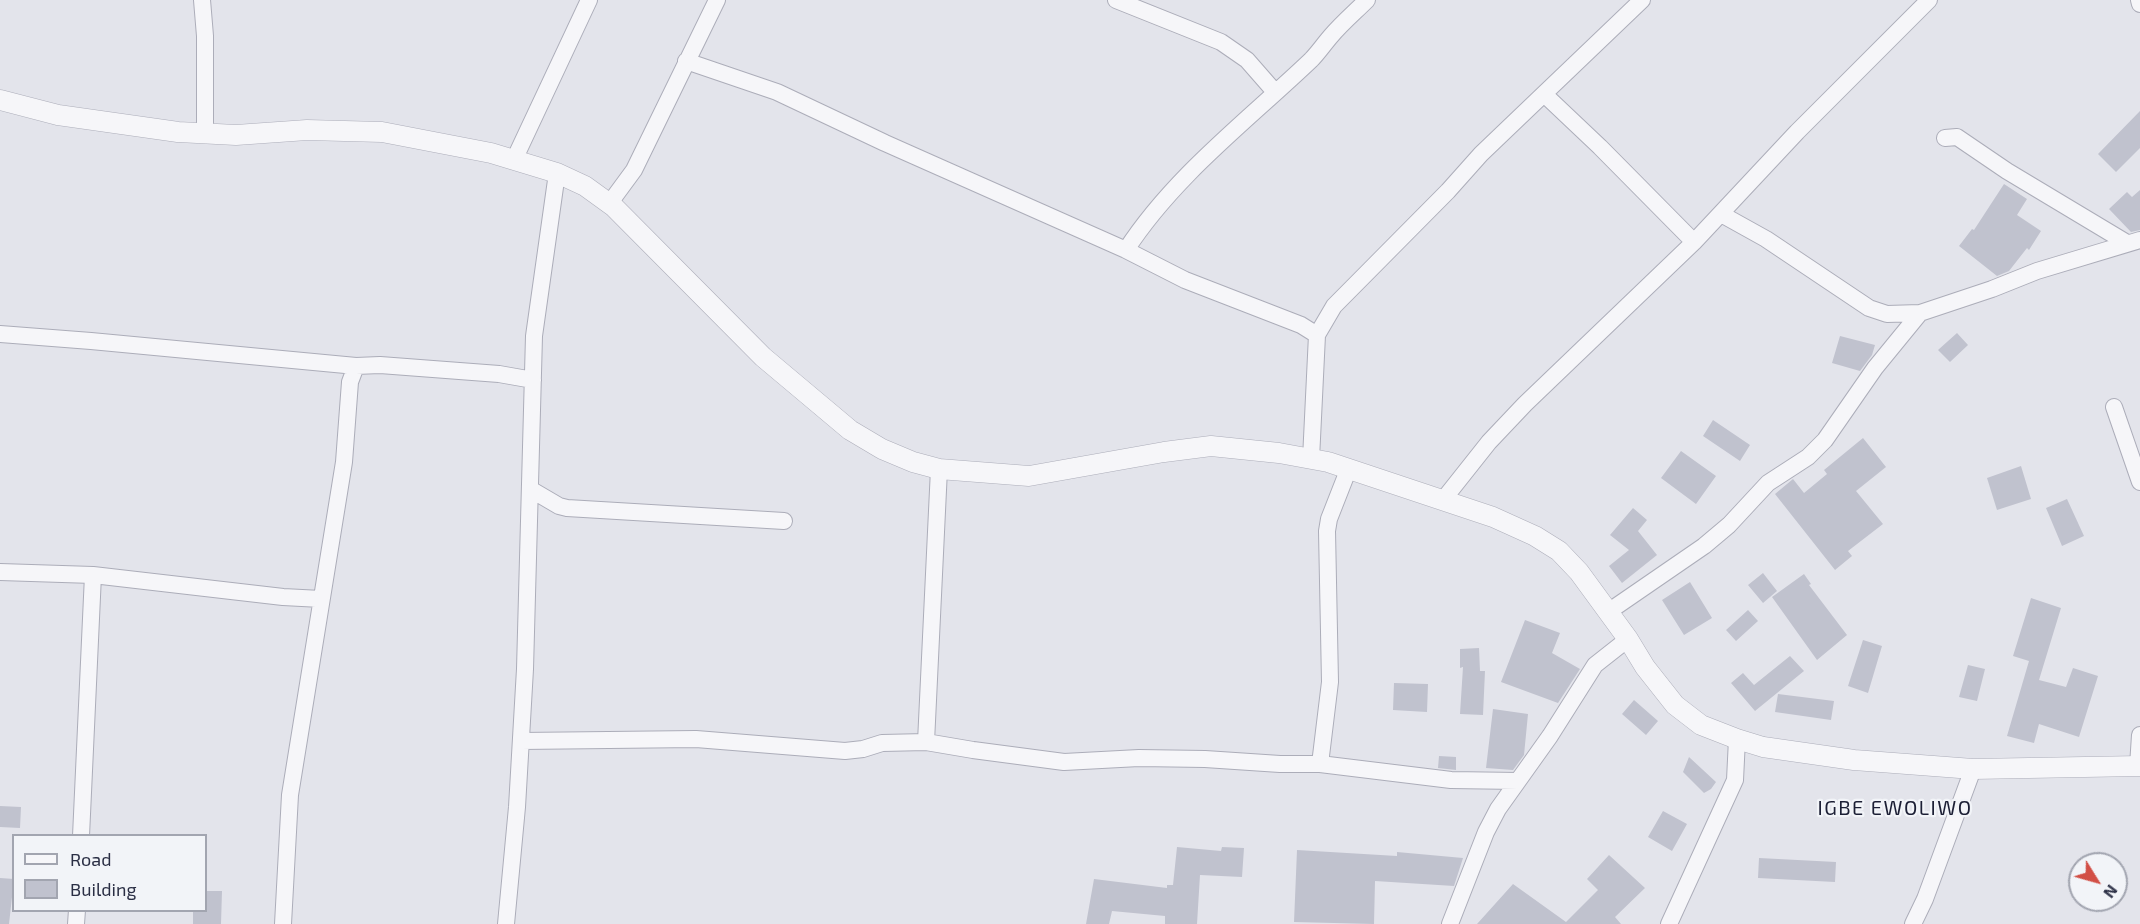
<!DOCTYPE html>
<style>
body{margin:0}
#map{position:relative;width:2140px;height:924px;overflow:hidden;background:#e3e4eb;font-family:"Exo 2",sans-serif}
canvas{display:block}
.legend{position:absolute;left:12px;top:834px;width:195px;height:78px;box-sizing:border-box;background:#f2f4f8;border:2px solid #a2a5b0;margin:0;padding:8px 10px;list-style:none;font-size:18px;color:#2a2e44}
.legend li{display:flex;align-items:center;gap:12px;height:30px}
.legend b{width:30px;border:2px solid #a2a5b0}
.north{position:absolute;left:2068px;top:852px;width:60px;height:60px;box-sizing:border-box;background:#f2f4f8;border:2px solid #a2a5b0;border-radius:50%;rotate:127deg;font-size:16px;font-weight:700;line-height:24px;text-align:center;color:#2a2e44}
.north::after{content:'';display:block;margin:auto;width:21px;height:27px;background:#d24f46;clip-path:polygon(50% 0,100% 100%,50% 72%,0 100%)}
</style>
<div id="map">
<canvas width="2140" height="924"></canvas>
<ul class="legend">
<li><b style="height:8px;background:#f6f6f9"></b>Road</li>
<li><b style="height:16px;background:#c0c2ce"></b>Building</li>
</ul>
<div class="north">N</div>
</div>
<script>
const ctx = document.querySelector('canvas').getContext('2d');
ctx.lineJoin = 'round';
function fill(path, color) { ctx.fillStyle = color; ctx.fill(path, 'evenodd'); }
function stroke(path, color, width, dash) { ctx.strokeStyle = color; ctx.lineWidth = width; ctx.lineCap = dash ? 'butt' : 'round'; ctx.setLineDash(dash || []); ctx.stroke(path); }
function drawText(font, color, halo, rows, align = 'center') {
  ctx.font = font + ' "Exo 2",sans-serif'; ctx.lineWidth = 4.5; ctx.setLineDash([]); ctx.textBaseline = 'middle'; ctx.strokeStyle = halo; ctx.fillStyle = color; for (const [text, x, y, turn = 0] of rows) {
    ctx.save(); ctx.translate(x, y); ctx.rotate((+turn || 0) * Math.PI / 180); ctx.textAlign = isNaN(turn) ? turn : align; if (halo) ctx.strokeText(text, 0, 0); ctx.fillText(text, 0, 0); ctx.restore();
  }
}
fill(new Path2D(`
 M2140,111V148L2116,172L2098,154Z
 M2004,184L2027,199L2017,215L2041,231L2029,250L2027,248L2009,271L1997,276L1959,246L1972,229L1974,230Z
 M2140,190V230L2131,232L2109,209L2127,192L2132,197Z
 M1957,333L1968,345L1950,362L1938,350Z
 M1840,336L1875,345L1872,355L1860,371L1832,363Z
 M1713,420L1750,445L1740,461L1703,436Z
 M1863,438L1886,467L1856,491L1883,524L1848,551L1852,556L1835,570L1775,494L1793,479L1804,493L1827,474L1824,470Z
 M1681,451L1716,476L1696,504L1661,478Z
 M2021,466L2031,499L1997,510L1987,478Z
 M2067,499L2084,536L2062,546L2046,508Z
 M1633,508L1647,520L1638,531L1657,555L1622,583L1609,566L1629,550L1610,535Z
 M1763,573L1777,591L1763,603L1748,585Z
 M1804,574L1811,584L1809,585L1847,635L1817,660L1772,597Z
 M1690,582L1712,618L1684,635L1662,600Z
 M2031,598L2061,608L2039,680L2066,687L2073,668L2098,676L2079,737L2039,724L2034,743L2007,736L2029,661L2013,656Z
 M1748,610L1758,621L1736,641L1726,630Z
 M1525,620L1560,633L1552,653L1580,669L1558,703L1501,682Z
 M1863,640L1882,646L1868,693L1848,686Z
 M1479,648L1480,671H1485L1483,715L1460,714L1463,667L1460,668V649Z
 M1790,656L1804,671L1755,711L1731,683L1743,673L1754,685Z
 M1968,665L1985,669L1977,701L1959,697Z
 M1394,683L1428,684L1427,712L1393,710Z
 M1778,694L1834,701L1831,720L1775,712Z
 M1634,700L1658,721L1646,735L1622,714Z
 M1493,709L1528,714L1524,755L1513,770L1486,768Z
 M1439,756L1456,757V770L1438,768Z
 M1689,757L1716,782L1711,789L1704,793L1683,772Z
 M0,806L21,807L20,828L0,827Z
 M1663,811L1687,824L1672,851L1648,837Z
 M1177,847L1221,851L1222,847L1244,848L1242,877L1200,875L1197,924H1165V916L1112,911L1109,924H1086L1094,879L1167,888V885H1173Z
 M1297,850L1397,856V852L1463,858L1454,886L1375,881L1374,924L1294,922Z
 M1609,855L1645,888L1615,917L1621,924H1477L1513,884L1566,922L1598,890L1587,879Z
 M1759,858L1836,862L1835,882L1758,878Z
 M0,878L14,879L9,924H0Z
 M206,891H222L221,924H193V910H206Z`), '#c0c2ce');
const minor = new Path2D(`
 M202,0L205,36V134
 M1116,0L1221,42L1247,60L1275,92
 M2139,0L2140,4
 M686,61L777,92L885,143L1126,250
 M1544,94L1600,147L1694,242
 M1945,138L1957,137L2007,171L2127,243
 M514,160L589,0
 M609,204L634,170L717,0
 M1721,214L1766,239L1869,308L1887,314L1920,313
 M0,334L91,341L356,366
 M1317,335L1301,325L1185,280L1126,250C1174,176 1247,121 1311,60C1318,53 1324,44 1331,36C1342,23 1355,12 1367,0
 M2114,407L2140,482
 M1311,459L1317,335L1334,306L1448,191L1481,154L1642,0
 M530,489L559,506L567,508L784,521
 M1443,500L1489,442L1525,404L1694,242L1797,132L1929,0
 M0,572L93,575L283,597L321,599
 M1608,612L1704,546L1729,525L1768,483L1808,457L1825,440L1875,368L1920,313L1992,289L2037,271L2140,240
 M521,741L696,739L845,751L863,749L882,743L926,742L973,750L1064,762L1139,758L1205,759L1280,764H1320L1451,780L1518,781
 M926,742L939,469
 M1320,764L1330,682L1327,531L1329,519L1349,468
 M2138,766L2140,735
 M81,836L93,575
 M76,924L77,910
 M283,924L290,795L344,462L350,382L356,366L380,365L499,374L533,380
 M506,924L517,807L525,669L534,336L557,173
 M1450,924L1486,832L1498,809L1550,736L1595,665L1628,639
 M1669,924L1735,780L1737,739
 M1913,924L1925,899L1973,769`);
const tertiary = new Path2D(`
 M0,100L58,115L178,132L236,135L307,130L382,132L491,153L557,173L585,186L614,207L763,357L850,430L882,449L913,462L939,469L1029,476L1164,452L1211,446L1279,453L1328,462L1493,517L1535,536L1559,551L1579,572L1628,639L1645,667L1675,705L1701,725L1737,739L1763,747L1854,760L1973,769L2140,766`);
stroke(minor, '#acadb9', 18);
stroke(tertiary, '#acadb9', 21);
stroke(minor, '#f6f6f9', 16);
stroke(tertiary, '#f6f6f9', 20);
ctx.letterSpacing = '1.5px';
drawText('20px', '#1c1f35', '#f2f4f8', [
 ["IGBE EWOLIWO",1895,808]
]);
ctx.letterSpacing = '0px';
</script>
